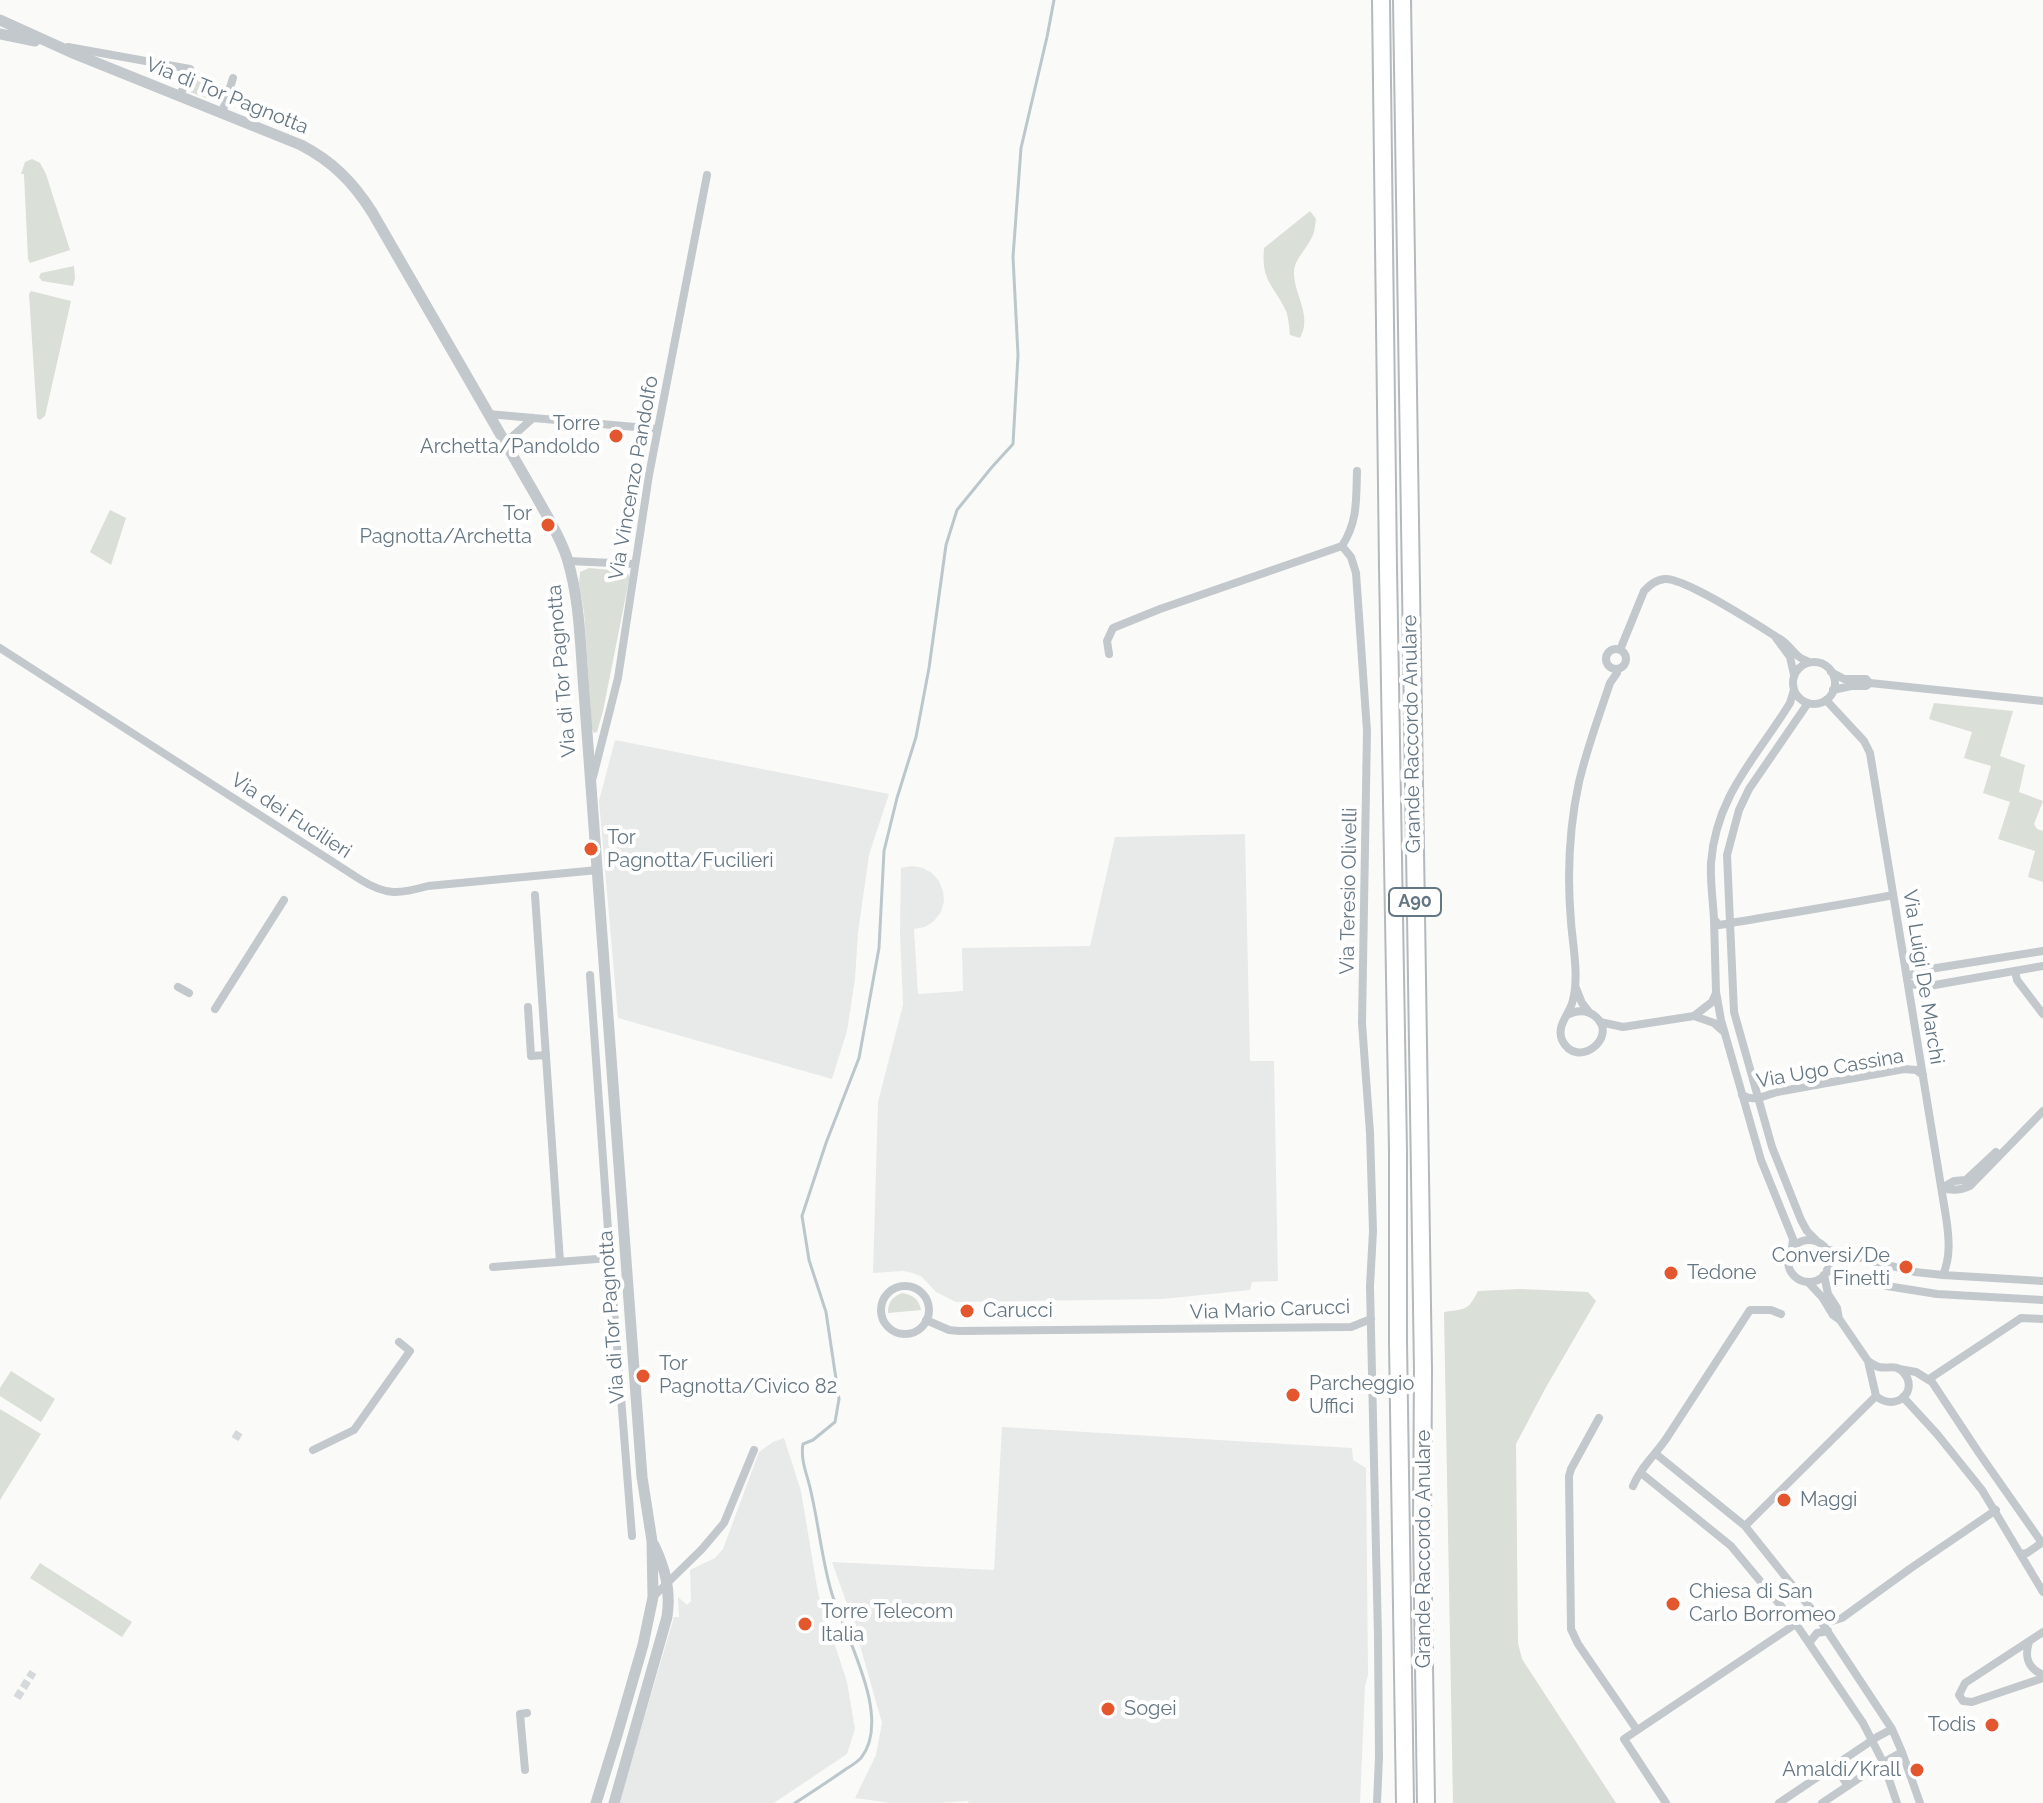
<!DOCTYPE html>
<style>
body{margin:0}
canvas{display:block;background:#fafaf8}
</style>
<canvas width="2043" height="1803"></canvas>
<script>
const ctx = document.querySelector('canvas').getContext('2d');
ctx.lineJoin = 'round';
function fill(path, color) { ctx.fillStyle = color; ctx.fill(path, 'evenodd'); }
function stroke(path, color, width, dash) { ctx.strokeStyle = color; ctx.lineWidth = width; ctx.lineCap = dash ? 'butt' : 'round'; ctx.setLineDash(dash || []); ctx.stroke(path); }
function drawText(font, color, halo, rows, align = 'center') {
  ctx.font = font + ' Raleway,sans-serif'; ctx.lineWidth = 8; ctx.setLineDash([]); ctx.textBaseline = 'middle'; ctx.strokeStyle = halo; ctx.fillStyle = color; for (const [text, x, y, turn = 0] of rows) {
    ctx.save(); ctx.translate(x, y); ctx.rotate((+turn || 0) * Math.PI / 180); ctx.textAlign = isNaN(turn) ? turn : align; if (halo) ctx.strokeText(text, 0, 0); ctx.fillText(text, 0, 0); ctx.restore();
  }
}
fill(new Path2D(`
 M615,740L889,794L869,855L858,933L855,979L847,1031L832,1079L618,1018L599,801Z
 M1245,834L1250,1061H1274L1278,1281L1252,1282L1250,1290L1163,1299L956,1302L936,1292L922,1277L913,1273L903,1271L873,1273L878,1102L903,1005L900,933L901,868L912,866L923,868L932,873L939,881L943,891L944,902L941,912L934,921L925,927L914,929L918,994L963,991L962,948L1090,946L1115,837Z
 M1002,1427L1352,1448L1353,1460L1366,1468L1368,1675L1365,1686L1360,1803H969L968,1801L938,1803H891L855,1798L876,1755L882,1723L853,1621L832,1562L994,1570Z
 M784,1438L801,1491L818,1593L847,1682L855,1729L847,1754L774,1803H619L674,1617H679L678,1597L687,1605L691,1601L690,1570L715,1558L723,1549L759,1452L773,1442Z`), '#e8e9e9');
fill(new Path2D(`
 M197,77L212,80L218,88L214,101L190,92Z
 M32,159L40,163L46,174L70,250L30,263L28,259L24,174H21L25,162Z
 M1310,211L1316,219C1315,225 1315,232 1312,237C1307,249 1295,258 1294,271C1293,294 1313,315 1300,338L1290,335C1289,327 1289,317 1285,309C1273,284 1261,281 1264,248Z
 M74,266L75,278L73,286L42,281L39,277L41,273Z
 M31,291L71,301L45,416L40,420L37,418L29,294Z
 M110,510L126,518L111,565L90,552Z
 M589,568L623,571L629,575V580L603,711L597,732L594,733L592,729L584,612L579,583L580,572Z
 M1934,703L2013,711L2000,756L2025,765L2019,792L2043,801L2034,824L2037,829L2043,831V882L2028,877L2035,851L1998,839L2010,802L1983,793L1991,766L1964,758L1972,732L1929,719Z
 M1520,1289L1588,1292L1596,1301L1545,1389L1516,1444L1518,1643L1522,1659L1616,1803H1453L1444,1312C1465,1309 1468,1311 1478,1291Z
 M902,1293C913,1295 919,1299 921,1310L888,1313C888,1302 892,1297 902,1293Z
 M11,1371L55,1399L41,1422L0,1396V1388Z
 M0,1409L41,1434L0,1500Z
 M40,1563L132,1622L122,1637L30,1578Z`), '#dadfd7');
stroke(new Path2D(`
 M795,1803C812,1792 829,1781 846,1769C851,1766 857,1762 861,1758C893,1718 845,1636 832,1594C822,1561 819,1526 811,1492C808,1476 800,1461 803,1444L813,1440L835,1422L839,1399L826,1312L809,1260L802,1216L826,1143L859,1058L879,948L884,851L897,798L916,737L929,668L946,545L957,510L992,467L1013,444L1018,355L1013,257L1021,148L1047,37L1054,0`), '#bbc7cb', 3);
stroke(new Path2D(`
 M235,1439L241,1429
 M17,1698L33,1672`), '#d5d9db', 8, [8, 4]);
const motorway = new Path2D(`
 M1381,0L1388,567L1398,1151V1342L1405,1803
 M1402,0L1423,1370L1422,1526L1426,1803`);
stroke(motorway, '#b4b9bd', 20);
stroke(new Path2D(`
 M68,47L190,69L180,96
 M222,113L233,78
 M488,414L658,429
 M505,443L533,418
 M1357,471C1356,500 1358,521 1342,546L1351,557L1356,573L1367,731L1362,1023L1370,1133L1373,1231L1370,1286L1378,1637L1379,1757L1377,1803
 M568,561L635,564
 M1776,638L1790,657L1794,675
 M0,648L361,880C387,896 399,894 428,886L598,870
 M1606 659a10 10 0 1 1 20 0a10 10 0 1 1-20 0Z
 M1620,650L1644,591C1650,585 1655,580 1665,579C1686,578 1759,626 1780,639C1787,643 1792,651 1798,656C1801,659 1805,660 1809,662
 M1109,654L1107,641L1113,628L1160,609L1342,546
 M1793 683a21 21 0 1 1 42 0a21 21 0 1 1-42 0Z
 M1831,672L1844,679H1866L1870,683L2043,701
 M1794,690L1790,703C1757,757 1716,795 1711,863C1710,881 1713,900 1714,919L1719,925C1777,915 1836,906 1893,895
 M1833,690L1851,686H1866L1870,683
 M1826,700L1864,741L1870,753L1946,1217C1949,1237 1951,1256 1943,1275
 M1808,703L1749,789L1739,810L1727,855L1734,1012L1772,1147L1801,1220L1807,1231L1817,1241
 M593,777L618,678L649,475L707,175
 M535,895L560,1262
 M1714,919L1716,992L1721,1020L1761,1160L1793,1239L1792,1248
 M2015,971L2017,980L2043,1014
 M590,975L610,1258
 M1907,977L1917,972L1930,969L2043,951
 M1908,983L1919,986H1929L2043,966
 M178,987L189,993
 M1576,988L1582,1003L1589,1012
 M528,1007L531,1056L546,1055
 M215,1009L284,900
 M1567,1015C1577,1010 1587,1009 1596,1017C1619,1037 1577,1071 1562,1040C1556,1025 1570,1014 1573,1000C1579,976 1573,947 1571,922C1567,875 1569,828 1579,782C1587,748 1599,716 1610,683L1617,673V669
 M1694,1016L1714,1023L1724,1032
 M1600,1022L1623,1027L1694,1016L1712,1002L1716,993
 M1742,1095C1754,1102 1764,1096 1777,1092L1904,1069L1916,1070L1923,1075
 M1942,1188C1952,1191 1960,1191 1970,1186L2043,1111
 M1942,1188L1954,1181L1966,1180L1996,1152
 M1788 1261a21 21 0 1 1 42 0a21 21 0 1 1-42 0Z
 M1826,1249L1915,1272L1943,1275L2043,1281
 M493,1267L610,1258L632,1536
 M1827,1270L1887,1286L1937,1294L2043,1300
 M1824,1275L1828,1294L1837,1308L1839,1319
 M1808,1282L1822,1297L1833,1315L1840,1320L1868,1361L1876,1396C1896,1413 1920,1390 1903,1372C1896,1364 1888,1369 1879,1367C1875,1366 1871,1363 1868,1361
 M881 1310a24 24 0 1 1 48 0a24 24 0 1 1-48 0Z
 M926,1320L949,1330L959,1331L1351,1327L1371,1319
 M1899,1369L1916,1372L1932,1382L1979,1453L2042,1543
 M1929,1379L2021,1318L2043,1319
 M1903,1397L1937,1434L1982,1490L2043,1592
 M1599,1418L1571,1469L1569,1476L1571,1629L1578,1644L1637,1730
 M313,1450L354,1430L410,1351L399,1342
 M1656,1454L1745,1526L1820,1620L1892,1729L1902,1752L1920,1803
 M1641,1473L1731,1546L1796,1624L1863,1723L1883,1762L1897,1803
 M1633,1486C1640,1468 1655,1455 1666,1439L1750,1310H1771L1781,1314
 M1745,1526L1876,1396
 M2021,1554L2027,1553L2043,1542
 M653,1597L702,1549L724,1523L754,1450
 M1820,1620L1832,1621L1842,1618L1911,1568L1996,1510
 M2043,1632L1965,1683L1959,1695L1963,1701L1972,1702L2043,1678
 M2029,1642C2024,1658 2028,1668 2043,1675
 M1809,1643L1817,1633L1828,1631
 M1835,1766L1848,1786
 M525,1770L520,1714L527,1713
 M1666,1803L1624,1739L1803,1619L1810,1607
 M1779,1803L1877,1737L1892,1729
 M1822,1803L1879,1765L1902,1752`), '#c3c8cc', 8);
stroke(new Path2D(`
 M0,20L75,54L301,145C332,161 353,182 372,212L536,496C547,516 560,536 567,558C579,597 580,638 583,678L642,1477L652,1541L653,1597L643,1645L617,1735L596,1803
 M0,34L35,41
 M614,1803L667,1617C671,1590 665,1568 654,1545`), '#c3c8cc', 11);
stroke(motorway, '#fff', 16);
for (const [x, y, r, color] of [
 [616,436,8,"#e4572e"],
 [548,525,8,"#e4572e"],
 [591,849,8,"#e4572e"],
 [1906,1267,8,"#e4572e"],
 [1671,1273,8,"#e4572e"],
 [967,1311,8,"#e4572e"],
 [643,1376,8,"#e4572e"],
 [1293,1395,8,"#e4572e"],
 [1784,1500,8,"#e4572e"],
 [1673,1604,8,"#e4572e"],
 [805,1624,8,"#e4572e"],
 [1108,1709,8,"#e4572e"],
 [1992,1725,8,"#e4572e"],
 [1917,1770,8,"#e4572e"]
]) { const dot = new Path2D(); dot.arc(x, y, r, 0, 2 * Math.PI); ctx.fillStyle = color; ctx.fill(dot); stroke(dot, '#fff', 3); }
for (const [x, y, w] of [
 [1415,902,52]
]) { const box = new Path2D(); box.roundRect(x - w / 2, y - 14, w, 28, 6); ctx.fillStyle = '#fff'; ctx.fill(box); stroke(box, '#657683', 2); }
drawText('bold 18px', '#657683', null, [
 ["A90",1415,902]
]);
drawText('20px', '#657683', '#fff', [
 ["Via di Tor Pagnotta",227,96,22],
 ["Via Vincenzo Pandolfo",634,478,-80],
 ["Via di Tor Pagnotta",562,671,-95],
 ["Grande Raccordo Anulare",1412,734,-91],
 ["Via dei Fucilieri",291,816,33],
 ["Via Teresio Olivelli",1349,891,-89],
 ["Via Luigi De Marchi",1923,977,81],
 ["Via Ugo Cassina",1830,1069,-10],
 ["Via Mario Carucci",1270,1310,-2],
 ["Via di Tor Pagnotta",612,1317,-94],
 ["Grande Raccordo Anulare",1424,1549,-90]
]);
drawText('20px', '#657683', '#fff', [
 ["Torre",600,424,"right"],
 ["Archetta/Pandoldo",600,447,"right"],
 ["Tor",532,514,"right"],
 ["Pagnotta/Archetta",532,537,"right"],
 ["Tor",607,838],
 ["Pagnotta/Fucilieri",607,861],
 ["Conversi/De",1890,1256,"right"],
 ["Finetti",1890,1279,"right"],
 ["Tedone",1687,1273],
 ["Carucci",983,1311],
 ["Tor",659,1364],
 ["Pagnotta/Civico 82",659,1387],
 ["Parcheggio",1309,1384],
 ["Uffici",1309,1407],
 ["Maggi",1800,1500],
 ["Chiesa di San",1689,1592],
 ["Carlo Borromeo",1689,1615],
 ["Torre Telecom",821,1612],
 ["Italia",821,1635],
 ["Sogei",1124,1709],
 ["Todis",1976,1725,"right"],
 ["Amaldi/Krall",1901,1770,"right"]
], 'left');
</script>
